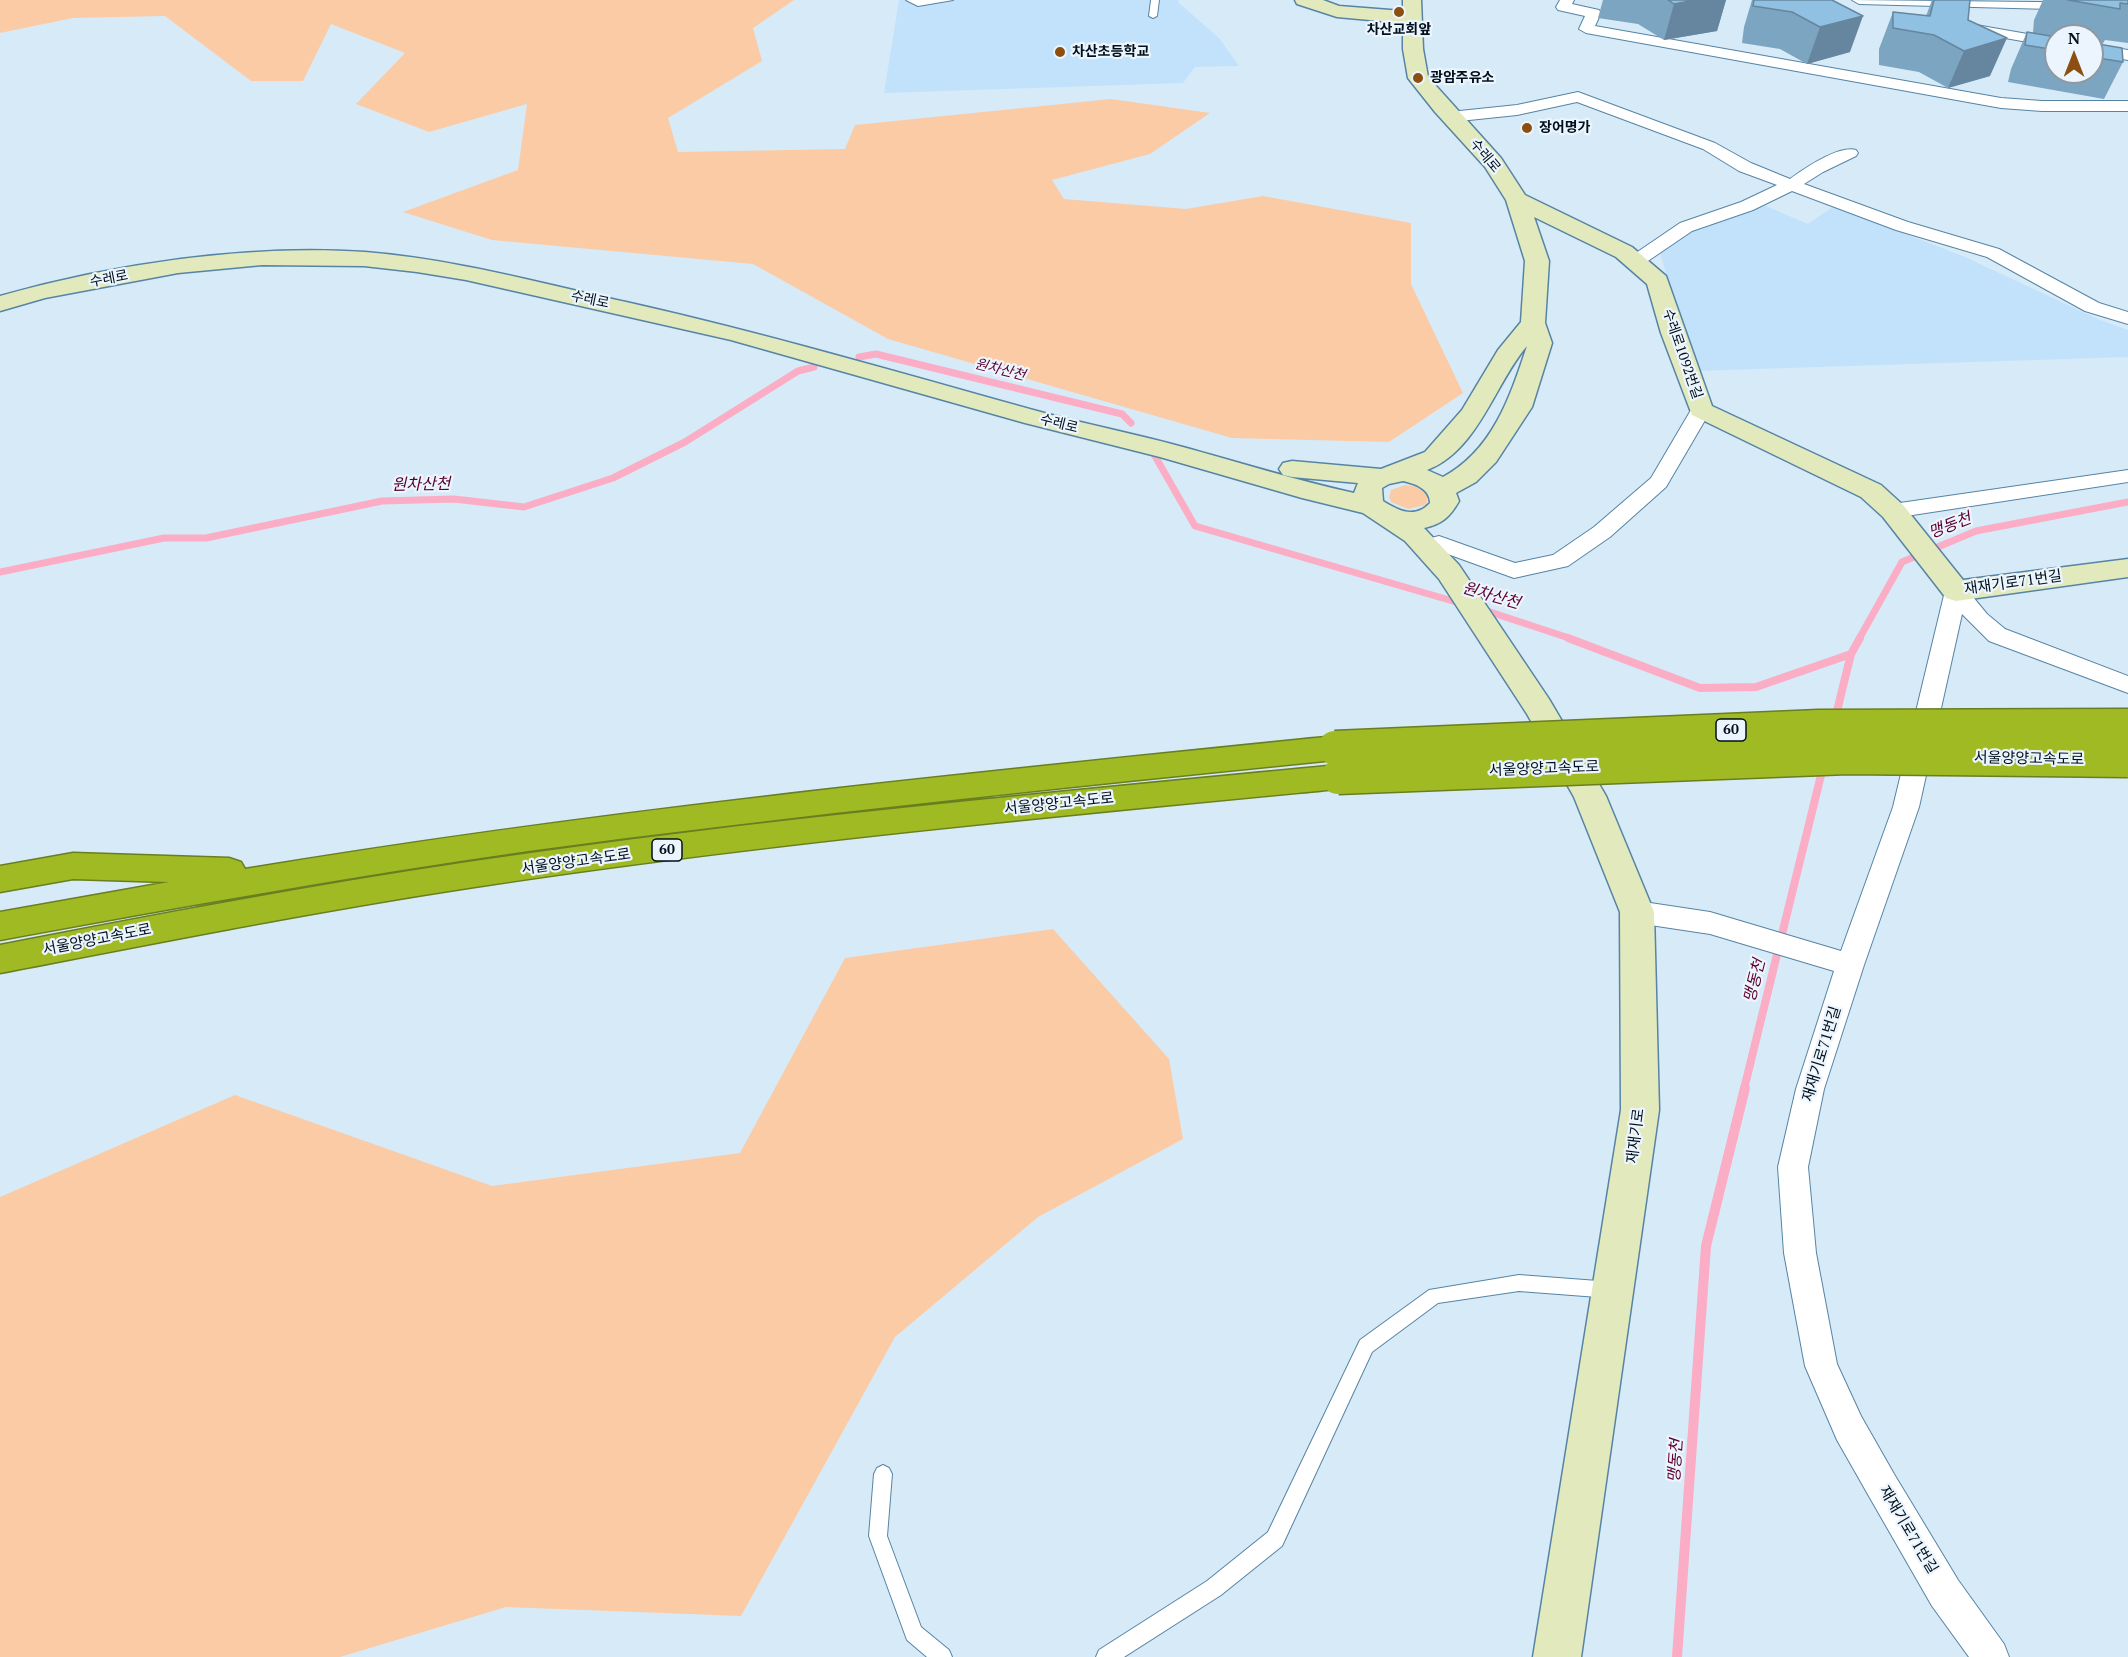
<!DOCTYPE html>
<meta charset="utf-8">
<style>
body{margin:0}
#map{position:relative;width:2128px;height:1657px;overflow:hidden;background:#d7eaf8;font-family:"PT Serif",serif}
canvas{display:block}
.north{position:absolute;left:2044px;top:24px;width:60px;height:60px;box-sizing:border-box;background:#ecf5fd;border:2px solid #8e99a3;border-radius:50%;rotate:0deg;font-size:16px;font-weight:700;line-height:24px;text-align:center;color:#01101c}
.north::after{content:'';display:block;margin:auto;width:21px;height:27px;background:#8b4f0f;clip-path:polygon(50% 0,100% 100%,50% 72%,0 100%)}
</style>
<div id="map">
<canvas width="2128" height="1657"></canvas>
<div class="north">N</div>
</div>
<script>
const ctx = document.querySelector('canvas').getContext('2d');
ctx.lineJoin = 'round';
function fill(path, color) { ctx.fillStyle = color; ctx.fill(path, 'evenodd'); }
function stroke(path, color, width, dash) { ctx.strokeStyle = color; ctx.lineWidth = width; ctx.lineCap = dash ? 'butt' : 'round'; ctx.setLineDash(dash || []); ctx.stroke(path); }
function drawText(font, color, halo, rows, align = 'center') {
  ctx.font = font + ' "PT Serif","Noto Sans KR",serif'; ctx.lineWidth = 4.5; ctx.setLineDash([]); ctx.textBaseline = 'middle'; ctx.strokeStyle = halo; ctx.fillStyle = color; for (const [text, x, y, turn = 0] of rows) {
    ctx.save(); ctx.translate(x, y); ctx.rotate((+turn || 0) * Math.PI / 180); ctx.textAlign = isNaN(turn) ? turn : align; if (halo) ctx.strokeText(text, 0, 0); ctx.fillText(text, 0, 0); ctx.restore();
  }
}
fill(new Path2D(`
 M899,0H1178L1179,3L1219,38L1239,66L1195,67L1183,83L884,93Z
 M1761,204L1808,224L1834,206L1965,257L2100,320L2128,330V357L1695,371L1660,253L1680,237Z`), '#c1e2fa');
fill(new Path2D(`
 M0,0H794L753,28L762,61L668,118L678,152L845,149L855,125L1111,99L1210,113L1150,154L1052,180L1064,199L1186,209L1263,196L1411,223V284L1463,393L1389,442L1232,438L888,339L753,264L492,240L403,212L518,170L527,104L429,132L356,104L405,53L331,24L303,81H251L165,16L73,18L0,33Z
 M1405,485C1415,486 1423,488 1428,497L1426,505L1408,509L1391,502L1389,497L1391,490Z
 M1053,929L1169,1059L1183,1139L1038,1217L895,1337L741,1616L506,1607L340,1657H0V1197L235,1095L492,1186L740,1153L845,958Z`), '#fbcba6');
stroke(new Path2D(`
 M859,357L876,354L1122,414L1131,423
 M1155,456L1195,526L1463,604
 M0,572L164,538H206L382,501L454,499L524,507L613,478L685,442L798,371L814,367
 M1481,609L1572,639
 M1859,639L1902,562L1976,531L2128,502`), '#faadc4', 7);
stroke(new Path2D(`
 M1568,638L1700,688L1756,687L1851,654
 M1835,719L1851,654L1860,638
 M1744,1089L1823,767`), '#faadc4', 8);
stroke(new Path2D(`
 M1677,1657L1706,1246L1745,1088`), '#faadc4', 10);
const lane = new Path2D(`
 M906,0H953L918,6Z
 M1151,0H1159L1157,16L1153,18L1149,16Z
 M1519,1275L1611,1282L1617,1284L1619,1290L1617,1296L1611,1298L1519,1291L1438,1303L1372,1352L1282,1546L1221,1595L1124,1657H1096L1099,1650L1207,1581L1268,1532L1360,1340L1429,1290Z
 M883,1465L889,1468L892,1474L887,1536L921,1627L949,1650L952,1657H927L907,1640L869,1536L874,1474L877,1468Z`);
const street = new Path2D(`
 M1560,0H1574L1572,4L1599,10L1601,13L1595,26L2001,98L2042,101H2128V111H2042L2001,108L1586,33L1579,29L1585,16L1558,10L1556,7Z
 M1852,0L2128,3V11L1859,4Z
 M1959,22L2056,39V47L1954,29L1952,26Z
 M2092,44L2128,50V60L2092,54Z
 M1578,92L1715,143L1751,163L1790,179C1804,169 1838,145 1856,150L1858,153L1856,156L1823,172L1804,184L1908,222L1999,249L2099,303L2128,312V324L2085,311L1987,257L1896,230L1792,191L1753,210L1692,231L1642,265H1630L1627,261L1630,257L1680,223L1741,202L1777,185L1739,171L1703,149L1577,102L1517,115L1450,122L1442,117L1450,112L1517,105Z
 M1701,404L1708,406L1711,410L1666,487L1610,537L1568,566L1514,578L1431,548L1428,543L1431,538L1439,536L1515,563L1553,555L1594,527L1651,478L1691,410L1694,406Z
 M2128,470V482L1893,518L1885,516L1882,511L1885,506L1893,504Z
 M1956,584L1964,586L1987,614L2005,629L2128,676V693L1989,641L1962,614L1919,807L1864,965L1824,1089L1808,1167L1816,1253L1837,1364L1861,1416L1894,1474L1958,1580L2004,1644L2009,1657H1969L1932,1606L1870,1498L1837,1440L1805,1366L1784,1253L1778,1167L1796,1089L1834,971L1710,934L1637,923L1628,920L1624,912L1628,904L1637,901L1710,912L1841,951L1893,807L1945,591L1948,586Z`);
const secondary = new Path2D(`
 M1295,0H1323L1339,6L1403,11V0H1421L1423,49L1428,77L1501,158L1525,195L1632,247L1666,276L1712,406L1881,485L1903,505L1963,580L2128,559V577L1956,601L1946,598L1883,517L1861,497L1692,415L1661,333L1647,284L1616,257L1534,217L1549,261L1545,323L1552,343L1532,407L1496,462L1476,482L1456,493L1459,501C1450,517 1442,524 1424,528L1459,565L1549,699L1606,796L1654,912L1659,1110L1581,1657H1533L1621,1110L1620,912L1574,797L1527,714L1439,579L1405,541L1363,513L1302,498L1160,457L1025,423L731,340L466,280L417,272L364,266L262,265L178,273L45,298L0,311V296C113,264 248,244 365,252C453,259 540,283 626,302C764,333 900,373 1037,411C1084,424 1132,433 1179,446C1238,462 1295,480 1354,493L1358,483L1292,477L1283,475L1279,469L1283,463L1292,461L1381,469L1425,452L1462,410L1498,350L1521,322L1525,261L1506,200L1485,167L1435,112L1408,78L1403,49V23L1337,17L1297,4ZM1527,346C1510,397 1493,450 1443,477L1427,470C1478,451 1495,383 1527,346ZM1403,481C1416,484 1430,489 1430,503C1415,519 1399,511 1383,501L1382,488L1389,484Z`);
const highway = new Path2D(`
 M1335,736L1346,740L1351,748L1346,756L1335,760C1066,787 796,815 528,851C351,876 175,908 0,940V912L169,882L73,879L0,892V866L73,853L229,858L241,862L245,869C606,809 971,773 1335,736Z
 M1338,765L1349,769L1354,777L1349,785L1338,789C1047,817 756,844 468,888C311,912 156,943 0,973V945C156,915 311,885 468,862C757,819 1048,793 1338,765Z`);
stroke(lane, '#5684a4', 2);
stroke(street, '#5684a4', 2);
stroke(secondary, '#5684a4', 3);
stroke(highway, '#687e21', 3);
fill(lane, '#fff');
fill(street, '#fff');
fill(secondary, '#e2eabd');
fill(highway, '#a0ba24');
const highwayBridge = new Path2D(`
 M1335,748L1819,727L2128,726
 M1338,777L1848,757L2128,760`);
stroke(highwayBridge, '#687e21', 37, []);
stroke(highwayBridge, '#a0ba24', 34);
fill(new Path2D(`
 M1603,0H1726L1717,31L1664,40L1638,24L1598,18Z
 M1752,0H1832L1850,52L1807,64L1780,49L1742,43L1744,27Z
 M1932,0H1970L1968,20L1990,76L1948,88L1919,72L1879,65V49L1893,12L1926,16Z
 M2043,0H2128V43L2105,40L2102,45L2123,62L2104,99L2008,82L2011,69L2027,32L2033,33L2034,20ZM2056,36H2092V72H2056Z`), '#7ca5c2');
fill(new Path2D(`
 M1695,0H1726L1717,31L1664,40L1674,4Z
 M1863,16L1850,52L1807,64L1820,27Z
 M2007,38L1990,76L1948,88L1964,51Z`), '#65869e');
const building = new Path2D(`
 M1668,0H1695L1674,4Z
 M1754,0H1832L1863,16L1820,27L1792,12L1753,6Z
 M1934,0H1970L1968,20L2007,38L1964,51L1934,35L1893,28V12L1930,16Z
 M2068,0H2128V4L2120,3V9Z
 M2027,32L2056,37V50L2025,45Z
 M2092,43L2122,48L2123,62L2092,57Z`);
fill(building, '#90c0e2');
stroke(building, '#65869e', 1.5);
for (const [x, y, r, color] of [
 [1399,12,6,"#8b4f0f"],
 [1060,52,6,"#8b4f0f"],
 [1418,78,6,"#8b4f0f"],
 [1527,128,6,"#8b4f0f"]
]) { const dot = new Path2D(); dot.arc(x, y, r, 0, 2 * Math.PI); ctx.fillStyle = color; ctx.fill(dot); stroke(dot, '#ecf5fd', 2); }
drawText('bold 14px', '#01101c', '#ecf5fd', [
 ["차산교회앞",1399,30,"center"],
 ["차산초등학교",1072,52],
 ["광암주유소",1430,78],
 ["장어명가",1539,128]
], 'left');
drawText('14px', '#01101c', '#ecf5fd', [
 ["수레로",1485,156,50],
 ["수레로",109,279,-11],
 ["수레로",590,300,12],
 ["수레로1092번길",1682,354,71],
 ["수레로",1059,424,14]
]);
drawText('italic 14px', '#5b002d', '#ecf5fd', [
 ["원차산천",1000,370,14]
]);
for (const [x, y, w] of [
 [1731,730,30],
 [667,850,30]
]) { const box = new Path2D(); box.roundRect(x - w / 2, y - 11, w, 22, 4.5); ctx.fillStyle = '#ecf5fd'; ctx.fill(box); stroke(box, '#01101c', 1.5); }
drawText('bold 14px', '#01101c', null, [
 ["60",1731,730],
 ["60",667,850]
]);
drawText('15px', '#01101c', '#ecf5fd', [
 ["재재기로71번길",2013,583,-8],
 ["서울양양고속도로",2029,759,1],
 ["서울양양고속도로",1544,769,-2],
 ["서울양양고속도로",1059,804,-6],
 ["서울양양고속도로",576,862,-8],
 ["서울양양고속도로",97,940,-11],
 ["재재기로71번길",1822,1054,-73],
 ["재재기로",1636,1136,-83],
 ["재재기로71번길",1908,1530,59]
]);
drawText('italic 16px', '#5b002d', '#ecf5fd', [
 ["원차산천",421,485,-1],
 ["맹동천",1950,526,-21],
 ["원차산천",1491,596,16],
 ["맹동천",1755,981,-76],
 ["맹동천",1676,1461,-86]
]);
</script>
